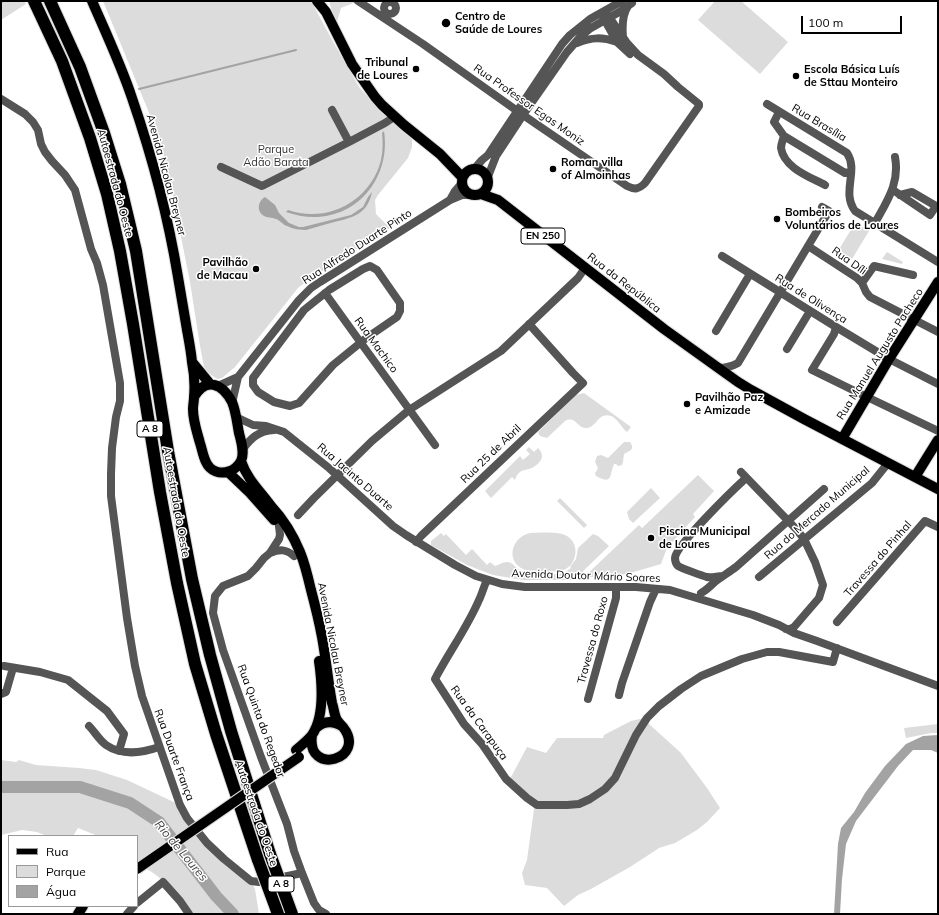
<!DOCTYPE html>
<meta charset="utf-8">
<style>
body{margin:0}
#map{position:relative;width:939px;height:915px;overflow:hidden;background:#fff;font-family:Mulish,sans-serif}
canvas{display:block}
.frame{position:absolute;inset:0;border:2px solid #000;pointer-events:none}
.legend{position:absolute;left:8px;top:835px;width:130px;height:72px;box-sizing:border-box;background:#fff;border:1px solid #999;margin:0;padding:5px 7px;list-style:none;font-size:12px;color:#000}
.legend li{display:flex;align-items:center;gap:8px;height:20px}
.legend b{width:20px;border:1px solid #999}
.scale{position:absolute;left:801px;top:16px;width:101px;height:18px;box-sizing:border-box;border:2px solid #000;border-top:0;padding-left:5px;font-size:12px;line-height:14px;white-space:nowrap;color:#000;-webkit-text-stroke:3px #fff;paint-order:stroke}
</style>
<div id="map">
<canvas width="939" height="915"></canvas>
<div class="frame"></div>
<ul class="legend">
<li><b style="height:5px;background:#000"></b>Rua</li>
<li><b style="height:11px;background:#dcdcdc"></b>Parque</li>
<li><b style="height:11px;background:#a3a3a3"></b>Água</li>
</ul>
<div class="scale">100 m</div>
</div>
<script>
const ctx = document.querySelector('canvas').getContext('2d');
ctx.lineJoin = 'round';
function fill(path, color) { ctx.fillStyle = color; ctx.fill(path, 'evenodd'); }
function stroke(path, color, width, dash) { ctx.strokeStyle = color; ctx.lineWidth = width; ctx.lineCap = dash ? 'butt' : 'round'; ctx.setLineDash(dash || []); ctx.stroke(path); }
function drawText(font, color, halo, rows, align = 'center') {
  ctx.font = font + ' Mulish,sans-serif'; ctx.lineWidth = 3; ctx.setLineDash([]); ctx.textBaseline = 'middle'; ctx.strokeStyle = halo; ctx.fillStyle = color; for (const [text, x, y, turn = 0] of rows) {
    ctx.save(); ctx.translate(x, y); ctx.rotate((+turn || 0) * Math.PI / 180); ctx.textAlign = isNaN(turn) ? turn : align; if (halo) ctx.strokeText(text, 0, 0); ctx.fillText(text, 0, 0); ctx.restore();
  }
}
fill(new Path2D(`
 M1,1H24L26,4L1,20Z
 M103,1H311L335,45L359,87L383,114L397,124L411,137L412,140V147L408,158L378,195L375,200L376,214L390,228L308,280L298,288L235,367L222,378L218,379L214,377L206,371L204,367L200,346L190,282L167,167L150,115Z
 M329,1H355L356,2L341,8L337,22L332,11Z
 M715,1H741L788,42L760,74L698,20Z
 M855,223L869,231L852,259L838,251Z
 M887,252L903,262L902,264L882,259Z
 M584,393L631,427L627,432C621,427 617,418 611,416C598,412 597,427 587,428C577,429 576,415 565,421L547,438L540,436L538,432L576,395Z
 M624,442H630C632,445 633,447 631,450L624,454L623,462L622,465L618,466L616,464H614C609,476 613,485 596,476L595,473L597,470L598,468L595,462L597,456L601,455L608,458Z
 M529,447L534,452L538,448C546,456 541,463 532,468C528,470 524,469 520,472C517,474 516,477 515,480L512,477L491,498L485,491L520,456L523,460L530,454L526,450Z
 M698,475L714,491L693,514L695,517L667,548L661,564L627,574L604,577H584L639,525L642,528Z
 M651,488L660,498L633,523L629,519L627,512Z
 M560,498L587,525L584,528L557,501Z
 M441,533L444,536L446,534L466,555L472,549L487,565L490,562L495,566C499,565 502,562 507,562C514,562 515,569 522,571C529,575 555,575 563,573C566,572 568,570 571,568L570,567L576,559L578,548L593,534L598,536L609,546L574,580H523L493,575L467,565L431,545V541Z
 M530,533C540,533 558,531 567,536C581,544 577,568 560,571C552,572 529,572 523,569C505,560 512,537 530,533Z
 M644,718L649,724L681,753L707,788L720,808L707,822L697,830L675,843L659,848L653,852L630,867L591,889L578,895L564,906L547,888L525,885L522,873L527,860L535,802L510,779L527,747L546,753L557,738H603L604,735L631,721Z
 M938,724V733H931L906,738L904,728Z
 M1,760L16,762L19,760L36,765L79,768L96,770L127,780L180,805L187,818L251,881L255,889L259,914H189C180,903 166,882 156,875C150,870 143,868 137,863V836H98L78,828L73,836H47L37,832L22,830L1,835Z`), '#dcdcdc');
fill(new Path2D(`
 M384,131C391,175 360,217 314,217C304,217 295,215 286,212L288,210C327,224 371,201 381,160C383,151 383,142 382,133Z
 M372,192C367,218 347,218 327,224C320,226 313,228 306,230C300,230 293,229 287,226C283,225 280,220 276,219C272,217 267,218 264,216C256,211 258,201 265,197L275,205L279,213L289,223L299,227H303L351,215L363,207L368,197Z
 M938,735V753L931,750H913L898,766L856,821L846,844L842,879L840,914H834L838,844L841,828L854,812L865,793L885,766L906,744L923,736Z`), '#a3a3a3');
stroke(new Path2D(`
 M1,2L3,1
 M139,89L296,50`), '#a3a3a3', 2);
stroke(new Path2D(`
 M1,787H80L130,803L159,822L216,896L233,914`), '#a3a3a3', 12);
const major = new Path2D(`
 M92,1C106,33 121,65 132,98C152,156 168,216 178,277C181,295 184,312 187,330C189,341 191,351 192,362C194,372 195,386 194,397C194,401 193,405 193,409C193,421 197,432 200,443C202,449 203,456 206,462C210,471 220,475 230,471C234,470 239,465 241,461C245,453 241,441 239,433C237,423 236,411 232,402C222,383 206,377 194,397
 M317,1L326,12L352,64L375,97L382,105L404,125L440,154L462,177
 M462 182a13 13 0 1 1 26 0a13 13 0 1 1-26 0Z
 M481,194L498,200L664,329L738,382L751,390L804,419L938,489
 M192,362L210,384
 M842,439L889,359L938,282
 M241,461C247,479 260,491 271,506C283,519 293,535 300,552C305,564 308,577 311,590C315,605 319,621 322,637C326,659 328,681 332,703C334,708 334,715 337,720C339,723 341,725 343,727C368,759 306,777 312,735
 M228,472L250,493L274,520
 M915,477L938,440
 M316,728C324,721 333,720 343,727
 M296,750C302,745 308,740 312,735C325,716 322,682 319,661
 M78,914L83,906`);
const highway = new Path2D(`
 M34,1L62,61L90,138L107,194L120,251L133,324L160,492L177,583L195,664L216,734L258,860
 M50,1L80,67L104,133L120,184L136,251L168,451L192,579L210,655L231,731L270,854`);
stroke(major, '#dbdbdb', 12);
stroke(highway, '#dbdbdb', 14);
stroke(new Path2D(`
 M358,1L423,44L523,115L627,186C635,190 639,189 645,183L699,106V104L678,87L664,74L638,55L627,43L605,11
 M384 8a6 6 0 1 1 12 0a6 6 0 1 1-12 0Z
 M603,17L617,42L630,54
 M623,37C622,26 622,15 628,6
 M577,43C592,37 602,37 617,42
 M1,99L25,114L33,122L38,130L41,144L45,152L52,161L65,175L75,190L91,249L97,263L103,285L120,383V401L116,417L112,448L111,474V496L127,618L135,666L142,696L180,805L187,818L207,843L224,859L251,881L259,882L302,873
 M767,104L847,153C859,171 841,192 855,211L938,262
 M332,110L349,142L385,123L394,117
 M779,112L774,122L784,136C783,140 781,144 781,148C784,168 810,177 825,185
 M784,136L845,173L851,172
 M221,167L262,186L349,142
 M475,168L482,160L488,155L562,44L570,35L590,19L622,1
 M487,179L496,156L523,115L567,52L581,36L591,28L621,11L632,3
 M893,190L930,215L936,206L912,192L900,195
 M450,200L455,191L461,184
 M875,223C887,201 900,183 895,157
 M808,246L857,278L862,283L866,292L870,297L938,332
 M722,256L836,327L889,359L938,384
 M370,266L377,270L400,303V311L397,317L365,339L333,365L299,403L290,406L274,402L258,392L253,385V378L304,310L329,290L363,269Z
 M862,283L874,266L913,275
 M325,293L361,343L435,445
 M836,327L834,334L812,370L867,397L938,431
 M716,331L750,274
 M787,349L810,311
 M718,368C726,368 731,367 738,363L829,211L822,207
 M218,386L238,377
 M232,403L238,377L299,300L311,288L320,282L450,200L462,195H470
 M236,417L253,425L266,426L284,432L329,468L393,526L406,535L455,565L476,576L502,584L525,587H636L670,590L753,615L779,625L794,633L817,641L938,686
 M242,450C251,438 258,431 274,430
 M741,472L797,530L804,539L815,562L823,585L819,598L794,627L790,629H786
 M298,515L314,498L372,441L409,410L501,351L578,278L585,268
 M279,526L280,535L279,539L270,553L264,558L256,568L248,576L223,586L215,596L213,613L223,650L261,757L287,824L294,851L302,873L314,903L319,910L326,914
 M416,542L421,536L583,383L573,373L529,324
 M270,553C280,549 286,549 294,556
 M722,576C718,576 711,578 707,577C703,576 681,568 678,566C676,564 675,561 675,558C675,546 734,489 746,478
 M759,577L872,483L888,463
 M487,580C484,586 482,594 479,600C467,628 449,652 435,679L464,724L482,744L506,779L527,798L537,805H567L579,804L590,799L605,789L615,778L636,735L647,718L659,706L681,689L701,676L742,659L767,652H779L833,662L837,648
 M701,593C707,590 711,585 716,581C723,576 729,572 736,567L824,489
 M837,622L925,521L938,527
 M4,666L40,672L68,680L107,711L124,734L119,751
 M1,694L6,692L13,668
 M619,695L622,683L650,602L656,589
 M588,699L616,598V587
 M89,726C94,731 100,741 106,745C122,756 142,753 159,747
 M137,903L163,882L180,901L189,914
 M127,914L134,906`), '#555', 8);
stroke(major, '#000', 10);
stroke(highway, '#000', 12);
const majorBridge = new Path2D(`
 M137,869L299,757`);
const highwayBridge = new Path2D(`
 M270,854L292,914
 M258,860L278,914`);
stroke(majorBridge, '#dbdbdb', 12, []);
stroke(highwayBridge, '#dbdbdb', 14, []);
stroke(majorBridge, '#000', 10);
stroke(highwayBridge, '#000', 12);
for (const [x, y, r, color] of [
 [446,23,5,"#000"],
 [416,69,4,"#000"],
 [796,76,4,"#000"],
 [553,169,4,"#000"],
 [777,219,4,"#000"],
 [256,269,4,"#000"],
 [687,404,4,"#000"],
 [651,538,4,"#000"]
]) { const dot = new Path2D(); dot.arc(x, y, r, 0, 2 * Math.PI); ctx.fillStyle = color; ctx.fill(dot); stroke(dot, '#fff', 1.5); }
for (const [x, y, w] of [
 [543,236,44],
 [150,429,26],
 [281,884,26]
]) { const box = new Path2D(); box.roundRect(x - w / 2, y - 8, w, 16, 3); ctx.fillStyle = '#fff'; ctx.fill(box); stroke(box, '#000', 1); }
drawText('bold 10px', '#000', null, [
 ["EN 250",543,236],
 ["A 8",150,429],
 ["A 8",281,884]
]);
drawText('bold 11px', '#000', '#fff', [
 ["Centro de",455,17],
 ["Saúde de Loures",455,30],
 ["Tribunal",408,63,"right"],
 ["de Loures",408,76,"right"],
 ["Escola Básica Luís",804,70],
 ["de Sttau Monteiro",804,83],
 ["Roman villa",561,163],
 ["of Almoinhas",561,176],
 ["Bombeiros",785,213],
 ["Voluntários de Loures",785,226],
 ["Pavilhão",248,263,"right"],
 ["de Macau",248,276,"right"],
 ["Pavilhão Paz",695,398],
 ["e Amizade",695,411],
 ["Piscina Municipal",659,532],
 ["de Loures",659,545]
], 'left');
drawText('11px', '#000', '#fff', [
 ["Rua Professor Egas Moniz",529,105,35],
 ["Rua Brasília",819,123,31],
 ["Avenida Nicolau Breyner",166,175,75],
 ["Autoestrada do Oeste",115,183,75],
 ["Rua Alfredo Duarte Pinto",357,247,-33],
 ["Rua Díli",849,261,35],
 ["Rua da República",624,283,38],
 ["Rua de Olivença",811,299,32],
 ["Rua Machico",376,345,54],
 ["Rua Manuel Augusto Pacheco",880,354,-58],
 ["Rua 25 de Abril",491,454,-44],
 ["Rua Jacinto Duarte",355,477,41],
 ["Autoestrada do Oeste",176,502,80],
 ["Rua do Mercado Municipal",817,513,-41],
 ["Travessa do Pinhal",878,559,-49],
 ["Avenida Doutor Mário Soares",586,576,2],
 ["Travessa do Roxo",593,640,-75],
 ["Avenida Nicolau Breyner",333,644,79],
 ["Rua Quinta do Regedor",261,721,70],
 ["Rua da Carapuça",479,723,54],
 ["Rua Duarte França",174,755,70],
 ["Autoestrada do Oeste",256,813,71]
]);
drawText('11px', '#333', '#fff', [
 ["Parque",276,150],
 ["Adão Barata",276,163]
]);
drawText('italic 12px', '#444', '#fff', [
 ["Rio de Loures",181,851,50]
]);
</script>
